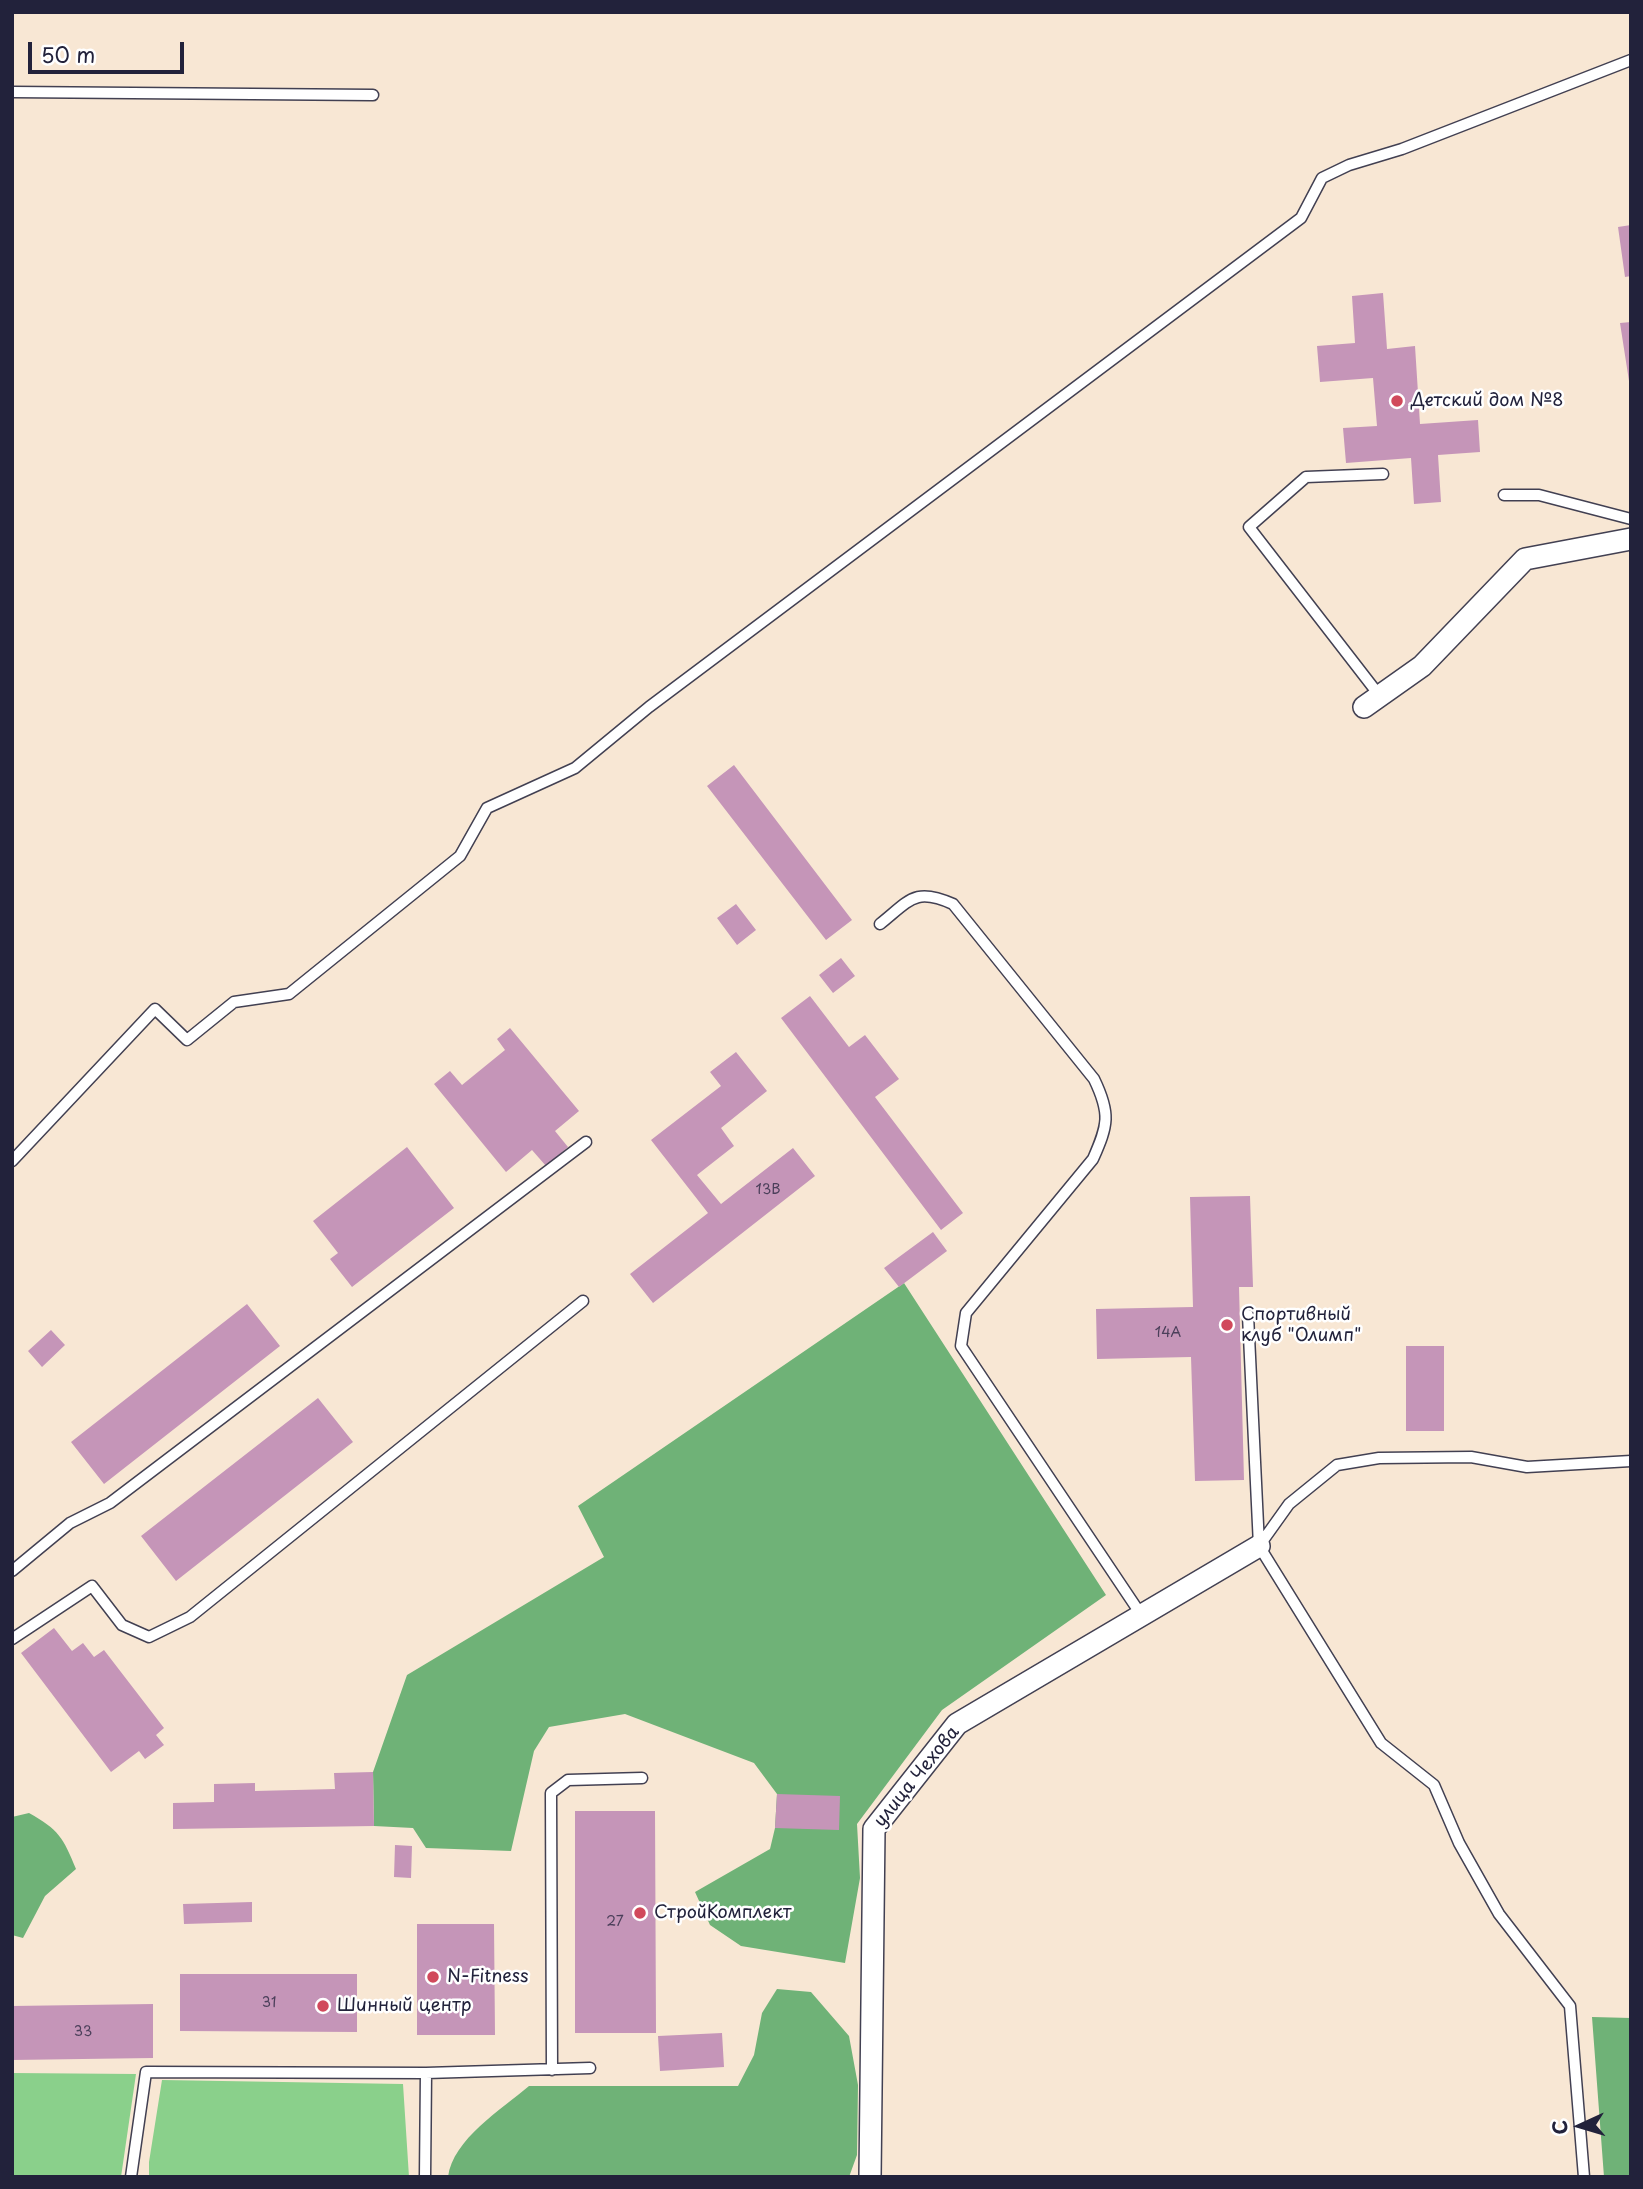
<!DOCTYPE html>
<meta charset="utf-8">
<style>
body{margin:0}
#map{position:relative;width:1643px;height:2189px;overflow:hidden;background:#f8e7d4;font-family:"Playpen Sans",sans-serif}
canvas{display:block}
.frame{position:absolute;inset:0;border:14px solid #22223b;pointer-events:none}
.north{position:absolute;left:1545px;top:2091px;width:70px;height:70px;-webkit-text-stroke:5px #fff;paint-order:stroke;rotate:266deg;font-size:19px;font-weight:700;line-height:28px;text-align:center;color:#22223b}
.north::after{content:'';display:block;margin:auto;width:24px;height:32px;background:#22223b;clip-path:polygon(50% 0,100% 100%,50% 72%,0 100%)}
.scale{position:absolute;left:28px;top:42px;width:156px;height:32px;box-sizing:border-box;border:4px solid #22223b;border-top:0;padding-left:9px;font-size:21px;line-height:24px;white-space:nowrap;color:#22223b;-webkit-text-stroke:5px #fff;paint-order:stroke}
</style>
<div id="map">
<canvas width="1643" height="2189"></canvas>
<div class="frame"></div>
<div class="north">С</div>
<div class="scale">50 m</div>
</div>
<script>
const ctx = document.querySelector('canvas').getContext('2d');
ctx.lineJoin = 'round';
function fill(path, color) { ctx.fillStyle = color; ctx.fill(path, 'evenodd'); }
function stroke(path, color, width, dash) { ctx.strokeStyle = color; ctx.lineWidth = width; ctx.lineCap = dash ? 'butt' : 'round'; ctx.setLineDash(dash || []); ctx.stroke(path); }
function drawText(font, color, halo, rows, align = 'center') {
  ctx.font = font + ' "Playpen Sans",sans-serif'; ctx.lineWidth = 5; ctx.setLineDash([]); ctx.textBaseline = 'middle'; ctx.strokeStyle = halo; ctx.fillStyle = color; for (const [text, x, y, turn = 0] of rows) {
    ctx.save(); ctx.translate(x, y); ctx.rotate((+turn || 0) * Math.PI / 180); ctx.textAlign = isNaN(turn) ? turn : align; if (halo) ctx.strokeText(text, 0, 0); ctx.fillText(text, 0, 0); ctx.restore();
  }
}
fill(new Path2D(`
 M12,2073L136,2074L121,2177H12Z
 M162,2080L403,2084L409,2177H149V2162Z`), '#8ad08b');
fill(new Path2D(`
 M904,1283L1106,1595L942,1710L857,1824L860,1878L845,1963L741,1946L710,1925L695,1892L770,1849L775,1828L777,1794L754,1763L625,1714L549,1727L534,1751L511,1851L426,1848L413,1828L374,1826L373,1772L407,1675L604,1557L578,1506Z
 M29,1813C59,1830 63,1837 76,1869L45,1896L23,1938L12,1935V1817Z
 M777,1989L811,1992L849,2036L858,2085L857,2155L849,2177H448C453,2139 501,2110 529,2086H738L754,2055L762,2013Z
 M1592,2017L1631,2018V2177H1604Z`), '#6fb277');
fill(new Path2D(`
 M1631,225V276L1625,277L1618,227Z
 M1383,293L1387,349L1415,346L1420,424L1478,420L1480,452L1438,455L1441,502L1414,504L1411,458L1346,463L1343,428L1377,426L1373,378L1320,382L1317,346L1355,343L1352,296Z
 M1631,322V381H1629L1620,323Z
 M734,765L852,920L826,940L707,786Z
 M736,904L756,930L737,945L717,918Z
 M841,958L855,976L833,993L819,975Z
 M810,996L849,1047L865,1035L899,1079L875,1097L963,1213L941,1230L781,1018Z
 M510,1028L579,1111L555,1131L568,1147L546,1166L532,1150L506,1172L434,1084L450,1071L462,1085L505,1050L497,1039Z
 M736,1052L767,1091L721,1128L734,1146L697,1175L721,1204L793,1148L815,1176L653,1303L630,1274L708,1213L651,1140L721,1086L710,1072Z
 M407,1147L454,1208L352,1287L330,1259L338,1253L313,1221Z
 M1250,1196L1253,1287H1239L1244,1480L1195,1481L1191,1357L1097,1359L1096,1309L1193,1307L1190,1197Z
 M933,1232L947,1251L899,1287L884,1268Z
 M247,1304L280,1346L104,1484L71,1442Z
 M51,1330L65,1345L42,1367L28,1351Z
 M1406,1346H1444V1431H1406Z
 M318,1398L353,1442L176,1581L141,1536Z
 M54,1628L72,1651L83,1643L94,1657L104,1650L164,1728L156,1735L164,1745L145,1759L139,1751L111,1772L21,1653Z
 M373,1772L374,1826L173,1829V1803L214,1802V1784L255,1783V1791L335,1789L334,1773Z
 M777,1794L840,1796L839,1830L775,1828Z
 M575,1811H655L656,2033H575Z
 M395,1845L412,1846L411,1878L394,1877Z
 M252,1902V1922L184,1924L183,1904Z
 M417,1924H494L495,2035H417Z
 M180,1974H357V2032L180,2031Z
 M153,2004V2058L12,2060V2006Z
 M722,2033L724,2067L660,2071L658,2036Z`), '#c595b8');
const lane = new Path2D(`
 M12,92L373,95
 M1504,495H1539L1631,519
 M1379,695L1249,527L1306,477L1383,474
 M880,924C910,900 915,887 953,904L1094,1079C1111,1114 1108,1125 1093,1159L966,1313L961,1346L1142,1616
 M12,1161L155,1009L187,1040L234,1002L289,994L460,856L487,808L575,768L649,707L1301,218L1322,178L1349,165L1402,149L1631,60
 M1248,1315L1259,1546L1381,1743L1434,1785L1459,1843L1499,1914L1570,2006L1584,2177
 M1259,1546L1289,1504L1337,1465L1379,1458L1471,1457L1527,1467L1631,1461
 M12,1571L70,1523L110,1503L586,1142
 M12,1639L92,1586L122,1625L149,1637L190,1617L583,1301
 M552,2070L551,1793L568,1780L642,1778
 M131,2177L146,2072L426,2073
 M425,2177L426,2073L590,2068`);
const street = new Path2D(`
 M1364,707L1422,666L1525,559L1631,539
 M870,2177L874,1829L957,1724L1259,1546`);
stroke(lane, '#424052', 13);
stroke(street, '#424052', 24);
stroke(lane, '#fff', 10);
stroke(street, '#fff', 21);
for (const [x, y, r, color] of [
 [1397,401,7,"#d1495b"],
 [1227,1325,7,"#d1495b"],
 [640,1913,7,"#d1495b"],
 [433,1977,7,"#d1495b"],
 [323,2006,7,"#d1495b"]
]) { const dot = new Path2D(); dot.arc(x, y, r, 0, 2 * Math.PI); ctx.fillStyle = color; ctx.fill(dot); stroke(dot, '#fff', 2.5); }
drawText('14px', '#4b3f5a', null, [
 ["13В",768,1190],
 ["14А",1168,1333],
 ["27",615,1922],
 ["31",269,2003],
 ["33",83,2032]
]);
drawText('18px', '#22223b', '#fff', [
 ["Детский дом №8",1411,401],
 ["Спортивный",1241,1315],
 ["клуб \"Олимп\"",1241,1336],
 ["СтройКомплект",654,1913],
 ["N-Fitness",447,1977],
 ["Шинный центр",337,2006]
], 'left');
drawText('18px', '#22223b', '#fff', [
 ["улица Чехова",917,1777,-51]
]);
</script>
